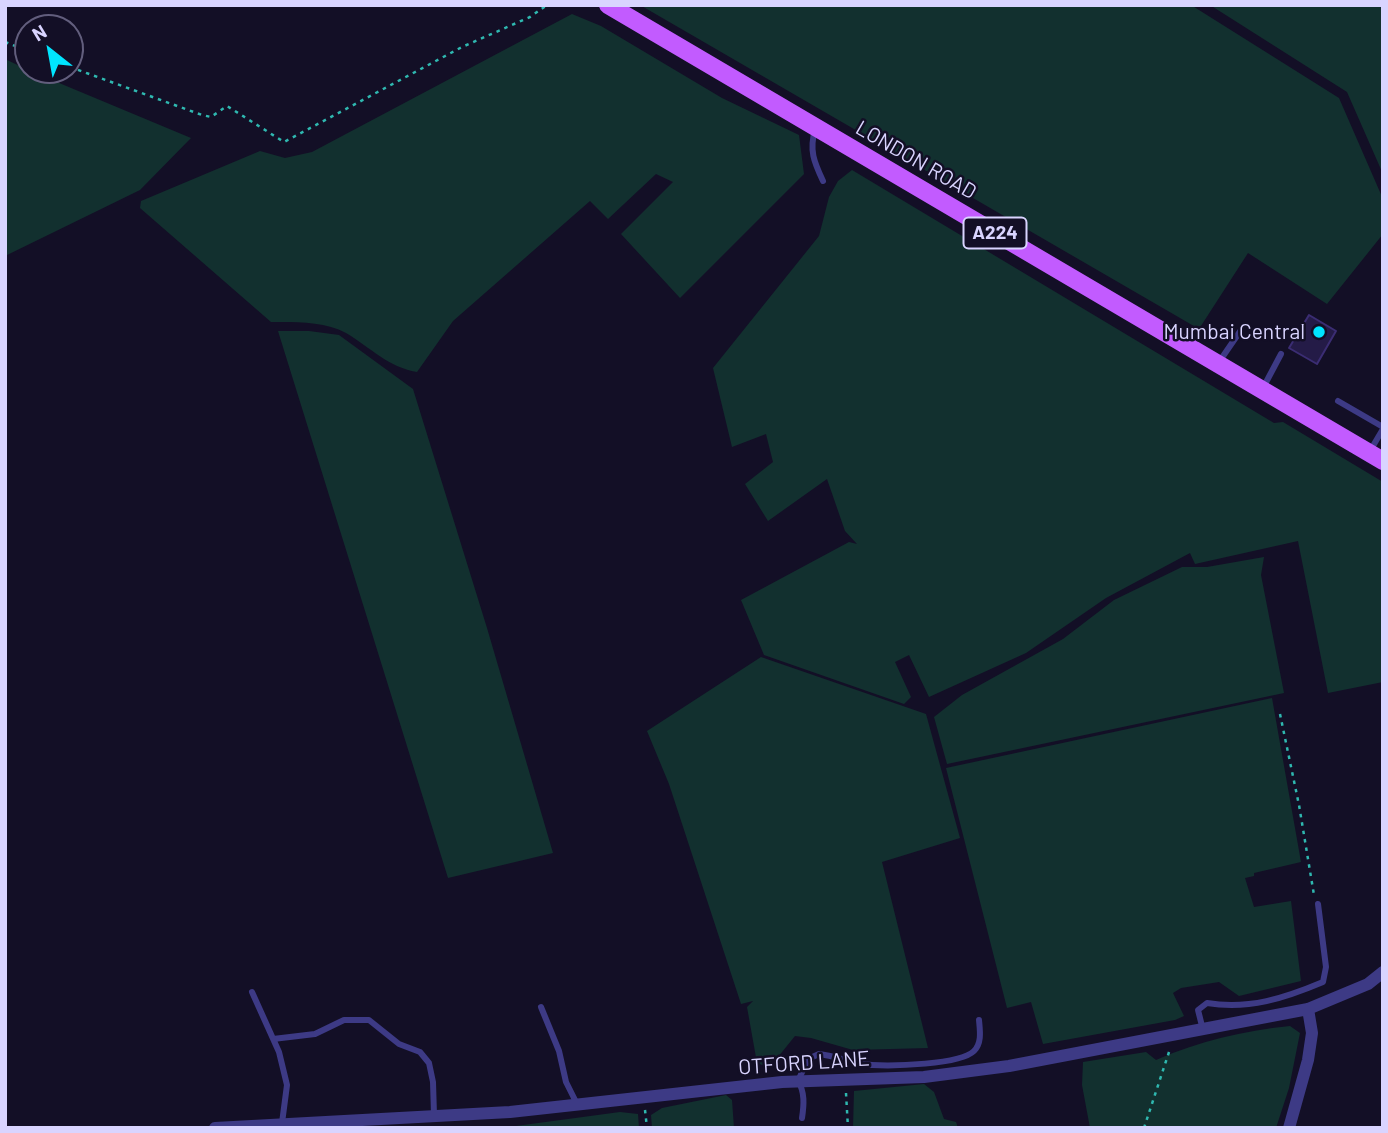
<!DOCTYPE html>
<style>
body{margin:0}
#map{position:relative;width:1388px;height:1133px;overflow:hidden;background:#130f26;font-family:Barlow,sans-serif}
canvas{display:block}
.frame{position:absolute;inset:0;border:7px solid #d9d4ff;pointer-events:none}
.north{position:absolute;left:14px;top:14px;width:70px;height:70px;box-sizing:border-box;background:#130f26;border:2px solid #625e7d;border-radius:50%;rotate:329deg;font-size:19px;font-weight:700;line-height:28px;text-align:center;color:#d9d4ff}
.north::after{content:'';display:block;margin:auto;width:24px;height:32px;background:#00e5ff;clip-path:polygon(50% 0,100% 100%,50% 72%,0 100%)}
</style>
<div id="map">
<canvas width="1388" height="1133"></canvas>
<div class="frame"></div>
<div class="north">N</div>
</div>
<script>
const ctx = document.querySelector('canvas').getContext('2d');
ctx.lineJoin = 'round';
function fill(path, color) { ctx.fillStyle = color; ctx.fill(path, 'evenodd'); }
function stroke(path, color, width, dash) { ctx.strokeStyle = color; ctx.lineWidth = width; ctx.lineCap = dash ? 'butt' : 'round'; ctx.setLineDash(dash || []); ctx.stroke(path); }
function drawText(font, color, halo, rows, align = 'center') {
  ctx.font = font + ' Barlow,sans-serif'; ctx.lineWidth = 5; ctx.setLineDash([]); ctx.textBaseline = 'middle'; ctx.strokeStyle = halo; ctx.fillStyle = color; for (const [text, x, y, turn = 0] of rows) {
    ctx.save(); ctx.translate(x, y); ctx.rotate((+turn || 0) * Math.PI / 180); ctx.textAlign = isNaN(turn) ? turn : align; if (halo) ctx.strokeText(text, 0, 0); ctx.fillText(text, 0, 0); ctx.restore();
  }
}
fill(new Path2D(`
 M640,5H1191L1339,98L1383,199V234L1327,304L1248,253L1199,329Z
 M1210,5H1383V174L1347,92Z
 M572,14L601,26L722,98L799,135L804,174L680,298L621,234L673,182L656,174L608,219L590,201L453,321L417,372C388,367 371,348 346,333C324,321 295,322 271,322L140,208L141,201L260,151L285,158L312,152Z
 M5,59L28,70L191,138L140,190L5,256Z
 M852,170L1274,423L1283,422L1383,482V682L1328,693L1298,541L1195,564L1190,553L1106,598L1026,653L929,697L909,655L895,662L911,697L904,704L764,655L741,600L849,542L857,544L845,531L827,479L768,521L745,484L773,462L766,434L732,447L713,368L819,236L829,197L838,181Z
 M278,331H309L339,335L413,389L487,628L553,853L448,878Z
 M1264,557L1261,575L1284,693L947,764L934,717L962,695L1063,639L1114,600L1182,567H1207Z
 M761,657L926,714L960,838L882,862L928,1048L853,1050L811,1038L795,1036L778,1057L765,1066L757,1063L747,1007L753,1001L741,1004L669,784L647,731Z
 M1272,698L1301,862L1254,873V876L1245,878L1254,907L1291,901L1301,981L1239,996L1219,982L1181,988L1173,993L1184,1016L1175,1020L1043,1044L1031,1002L1007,1008L946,768Z
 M1290,1026L1300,1033L1289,1088L1276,1128H1090L1082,1085L1083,1062L1146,1052L1156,1060C1199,1041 1243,1031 1290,1026Z
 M924,1084L934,1092L944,1119L956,1122L958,1128H853L854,1091Z
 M726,1095L732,1100L734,1128H652L651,1115L662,1108Z
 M620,1112L638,1114L639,1128H501Z`), '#12302f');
const building = new Path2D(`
 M1309,315L1336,331L1317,364L1289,348Z`);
fill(building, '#241b47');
stroke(building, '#3b2d73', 2);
stroke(new Path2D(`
 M5,42L28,51
 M70,67L202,115L211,117L227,106L284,142L462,47L530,17L547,5
 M1280,714L1299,805L1314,895
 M846,1093L848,1128
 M645,1110L647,1128
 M1144,1128L1170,1049`), '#2fb8b0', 2.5, [3.5, 5]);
stroke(new Path2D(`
 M815,130C809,150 814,162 823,181
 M1219,362L1241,330
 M1263,388L1281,354
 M1338,401L1383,427
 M1370,451L1383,429
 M252,992L279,1052L287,1085L282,1123
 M541,1007L559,1051L566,1082L577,1104
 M1203,1030L1198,1010L1207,1003C1249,1010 1285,998 1323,982L1326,967L1318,904
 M273,1039L315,1034L344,1020H369L399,1044L420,1052L429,1063L433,1082L434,1115
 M802,1118C804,1105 805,1092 798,1081L808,1059L819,1054C836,1056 855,1064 872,1065C892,1066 960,1065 974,1051C982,1043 980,1031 979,1020`), '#3d3a85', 6);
stroke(new Path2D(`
 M215,1128L510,1112L782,1082L924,1077L1009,1066L1308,1009L1368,984L1383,972
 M1289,1128L1308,1060L1312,1033L1308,1009`), '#3d3a85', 12);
stroke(new Path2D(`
 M608,5L1383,461`), '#c25bff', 18);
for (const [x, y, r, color] of [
 [1319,332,7,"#00e5ff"]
]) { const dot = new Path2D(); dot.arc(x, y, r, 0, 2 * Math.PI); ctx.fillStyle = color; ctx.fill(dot); stroke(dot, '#130f26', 2.5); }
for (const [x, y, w] of [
 [995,233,63]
]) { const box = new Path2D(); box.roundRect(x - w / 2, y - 15.5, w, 31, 5); ctx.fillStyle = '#130f26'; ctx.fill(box); stroke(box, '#d9d4ff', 2); }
drawText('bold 19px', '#d9d4ff', null, [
 ["A224",995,233]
]);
drawText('21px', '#d9d4ff', '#130f26', [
 ["LONDON ROAD",916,160,30],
 ["OTFORD LANE",804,1063,-4]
]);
drawText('21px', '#d9d4ff', '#130f26', [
 ["Mumbai Central",1305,332]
], 'right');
</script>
